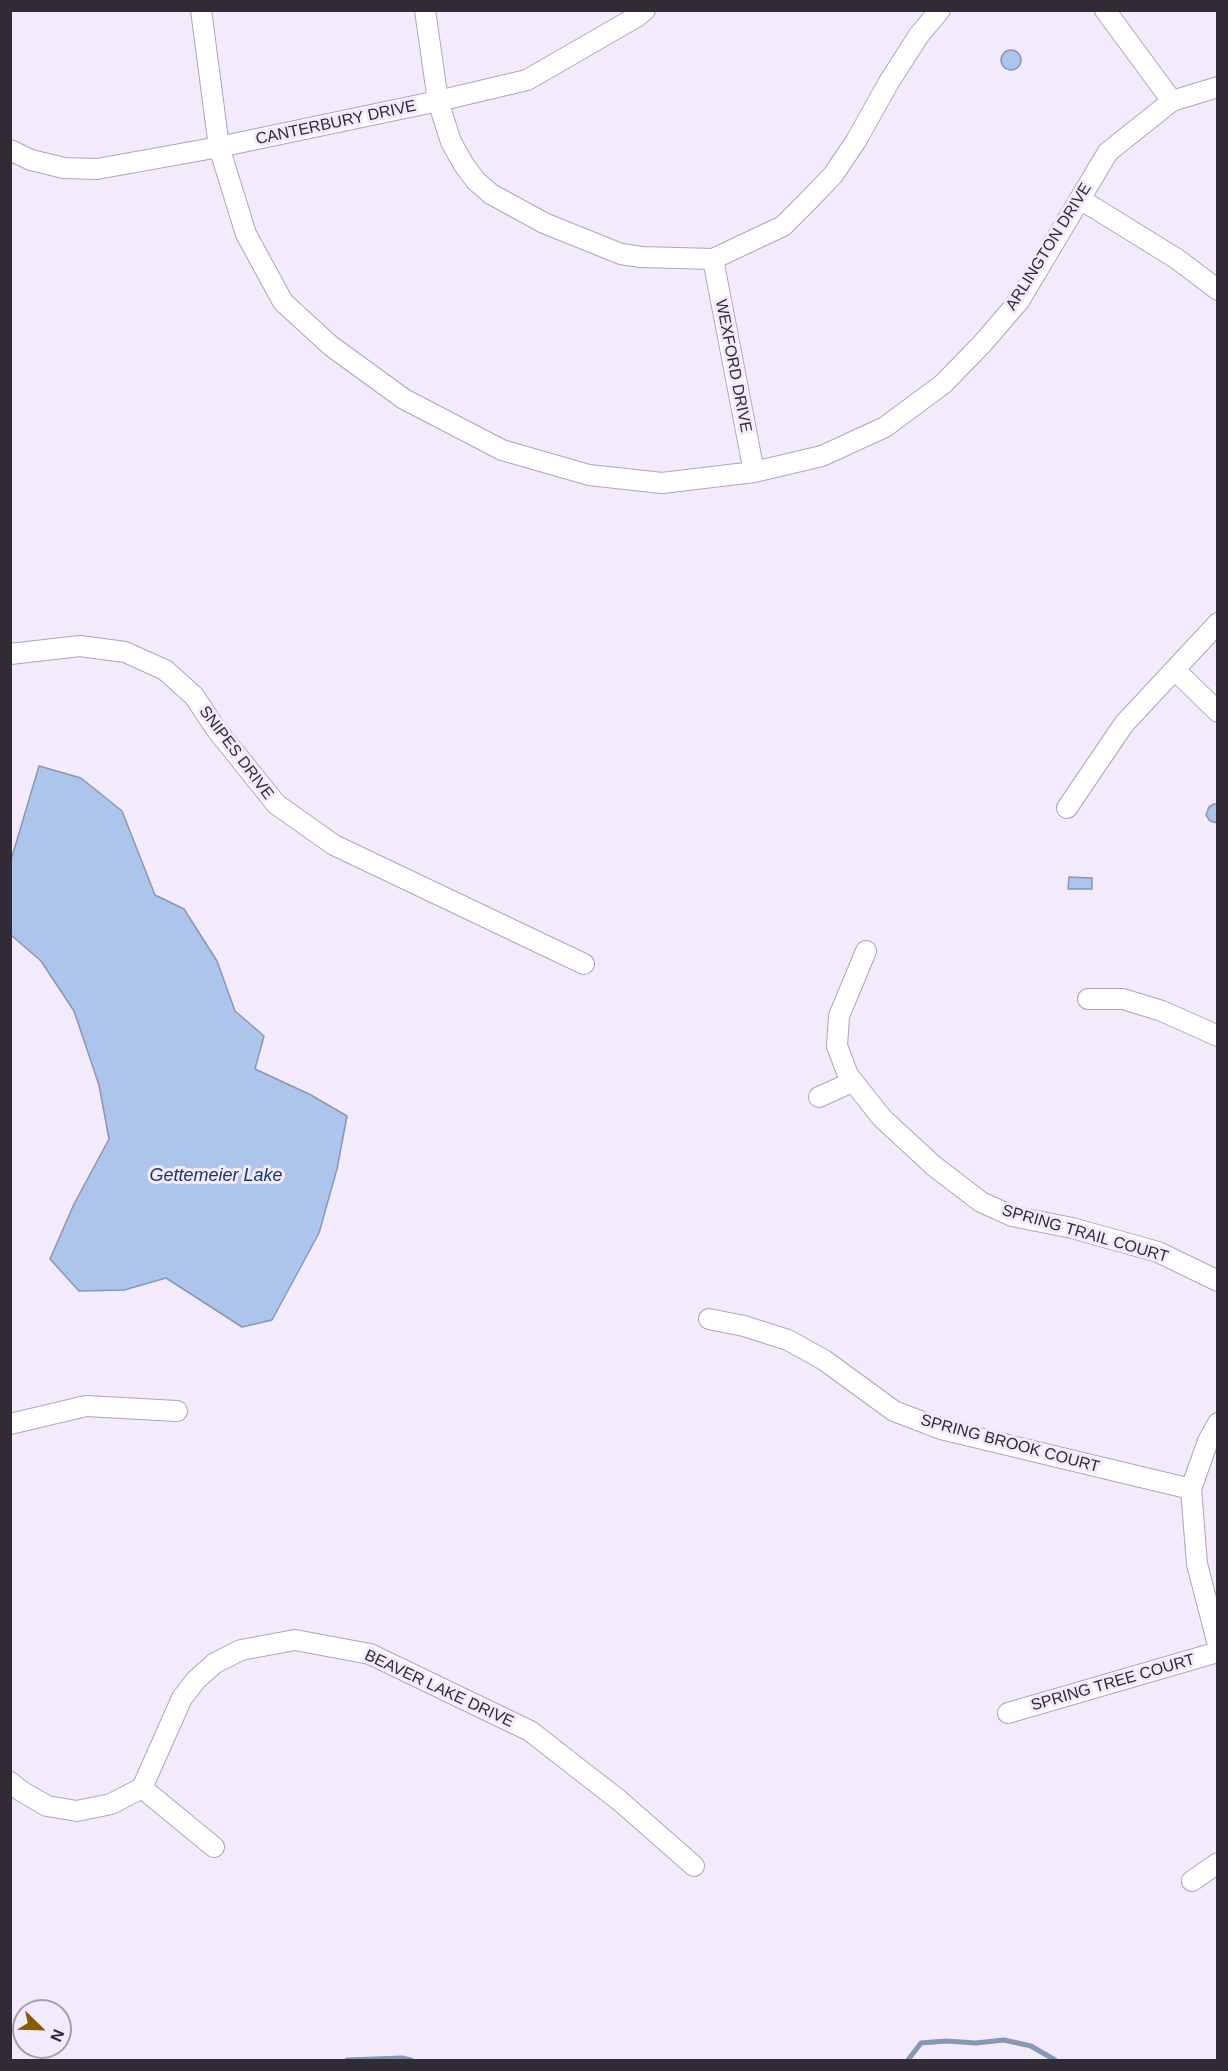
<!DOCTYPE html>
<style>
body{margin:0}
#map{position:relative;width:1228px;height:2071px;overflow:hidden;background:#f3eafc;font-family:Arial,sans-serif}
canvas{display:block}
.frame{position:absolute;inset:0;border:12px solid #312b36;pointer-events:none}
.north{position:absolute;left:12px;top:1999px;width:60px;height:60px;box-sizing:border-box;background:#f3eafc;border:2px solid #a59ead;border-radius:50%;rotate:113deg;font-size:16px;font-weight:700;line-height:24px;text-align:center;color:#312b36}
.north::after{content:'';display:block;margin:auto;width:21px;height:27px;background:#8c5a05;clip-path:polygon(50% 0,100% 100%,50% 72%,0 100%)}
</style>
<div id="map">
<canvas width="1228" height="2071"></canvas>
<div class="frame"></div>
<div class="north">N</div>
</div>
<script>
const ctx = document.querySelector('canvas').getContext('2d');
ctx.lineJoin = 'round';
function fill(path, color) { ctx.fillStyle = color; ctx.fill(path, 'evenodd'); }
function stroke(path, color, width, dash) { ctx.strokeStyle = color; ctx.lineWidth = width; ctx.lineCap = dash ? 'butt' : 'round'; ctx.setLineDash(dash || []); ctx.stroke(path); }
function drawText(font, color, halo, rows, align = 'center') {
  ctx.font = font + ' Arial,sans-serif'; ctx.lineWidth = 6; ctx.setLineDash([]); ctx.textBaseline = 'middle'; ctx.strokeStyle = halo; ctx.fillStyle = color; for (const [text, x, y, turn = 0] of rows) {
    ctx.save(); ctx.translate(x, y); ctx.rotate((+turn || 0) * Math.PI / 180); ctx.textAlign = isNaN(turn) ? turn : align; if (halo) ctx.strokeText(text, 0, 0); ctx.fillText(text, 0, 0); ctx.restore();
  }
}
const water = new Path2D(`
 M1001 60a10 10 0 1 1 20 0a10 10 0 1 1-20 0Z
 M39,766L81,778L122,811L155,895L184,909L217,961L235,1011L264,1036L255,1069L311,1095L347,1116L337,1169L319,1233L272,1320L242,1327L166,1278L124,1290L79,1291L50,1259L74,1204L109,1139L99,1085L74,1011L41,961L11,935V860Z
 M1214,804H1217V823L1210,821L1206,815L1209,807Z
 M1069,877L1092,878V889H1068Z`);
fill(water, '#adc5ea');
stroke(water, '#8897b4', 1.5);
stroke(new Path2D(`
 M347,2060L402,2058L411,2060
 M908,2060L921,2043L946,2041L976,2043L1004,2040L1031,2046L1055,2060`), '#8897b4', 5);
const minor = new Path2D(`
 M201,10L219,147L246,234L283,302L331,346L404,399L502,450L589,475L662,483L754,472L822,456L885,427L943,384L982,344L1019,301L1108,152L1172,101L1218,87
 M425,10L438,101L451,142L464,165L476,181L491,194L544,223L621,254L641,257L713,259L783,226L809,200L833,175L856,141L889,82L919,35L940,10
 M1105,10L1172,101
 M10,150L31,160L64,168L97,169L219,147L438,101L527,80L638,16L645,10
 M1080,199L1177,259L1218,290
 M713,259L754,472
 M10,654L80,646L125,652L165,670L194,696L216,729L276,804L334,845L584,964
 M1175,670L1218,712
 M1067,808L1124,724L1218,623
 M866,951L839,1016L837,1046L848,1075L882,1118L934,1166L981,1202L1012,1216L1072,1228L1158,1252L1218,1281
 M1088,999H1123L1162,1011L1218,1036
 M819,1097L852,1082
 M709,1319L744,1326L788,1340L824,1360L894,1411L941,1429L1191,1489
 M1218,1423L1208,1441L1191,1489L1197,1564L1218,1645
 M10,1424L86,1406L177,1411
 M1008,1713L1218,1652
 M10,1782L21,1791L47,1806L77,1811L111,1804L142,1788L182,1698L196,1680L215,1663L241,1650L295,1640L370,1654L530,1731L620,1801L694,1866
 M142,1788L214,1847
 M1192,1881L1218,1863`);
stroke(minor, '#b1a3be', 22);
stroke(minor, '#fff', 20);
drawText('16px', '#312b36', '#f3eafc', [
 ["CANTERBURY DRIVE",336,123,-12],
 ["ARLINGTON DRIVE",1049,247,-58],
 ["WEXFORD DRIVE",733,366,79],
 ["SNIPES DRIVE",236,753,53],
 ["SPRING TRAIL COURT",1085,1234,16],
 ["SPRING BROOK COURT",1010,1444,15],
 ["SPRING TREE COURT",1113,1683,-16],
 ["BEAVER LAKE DRIVE",439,1689,25]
]);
drawText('italic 18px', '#1a3867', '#f3eafc', [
 ["Gettemeier Lake",216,1176]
]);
</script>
